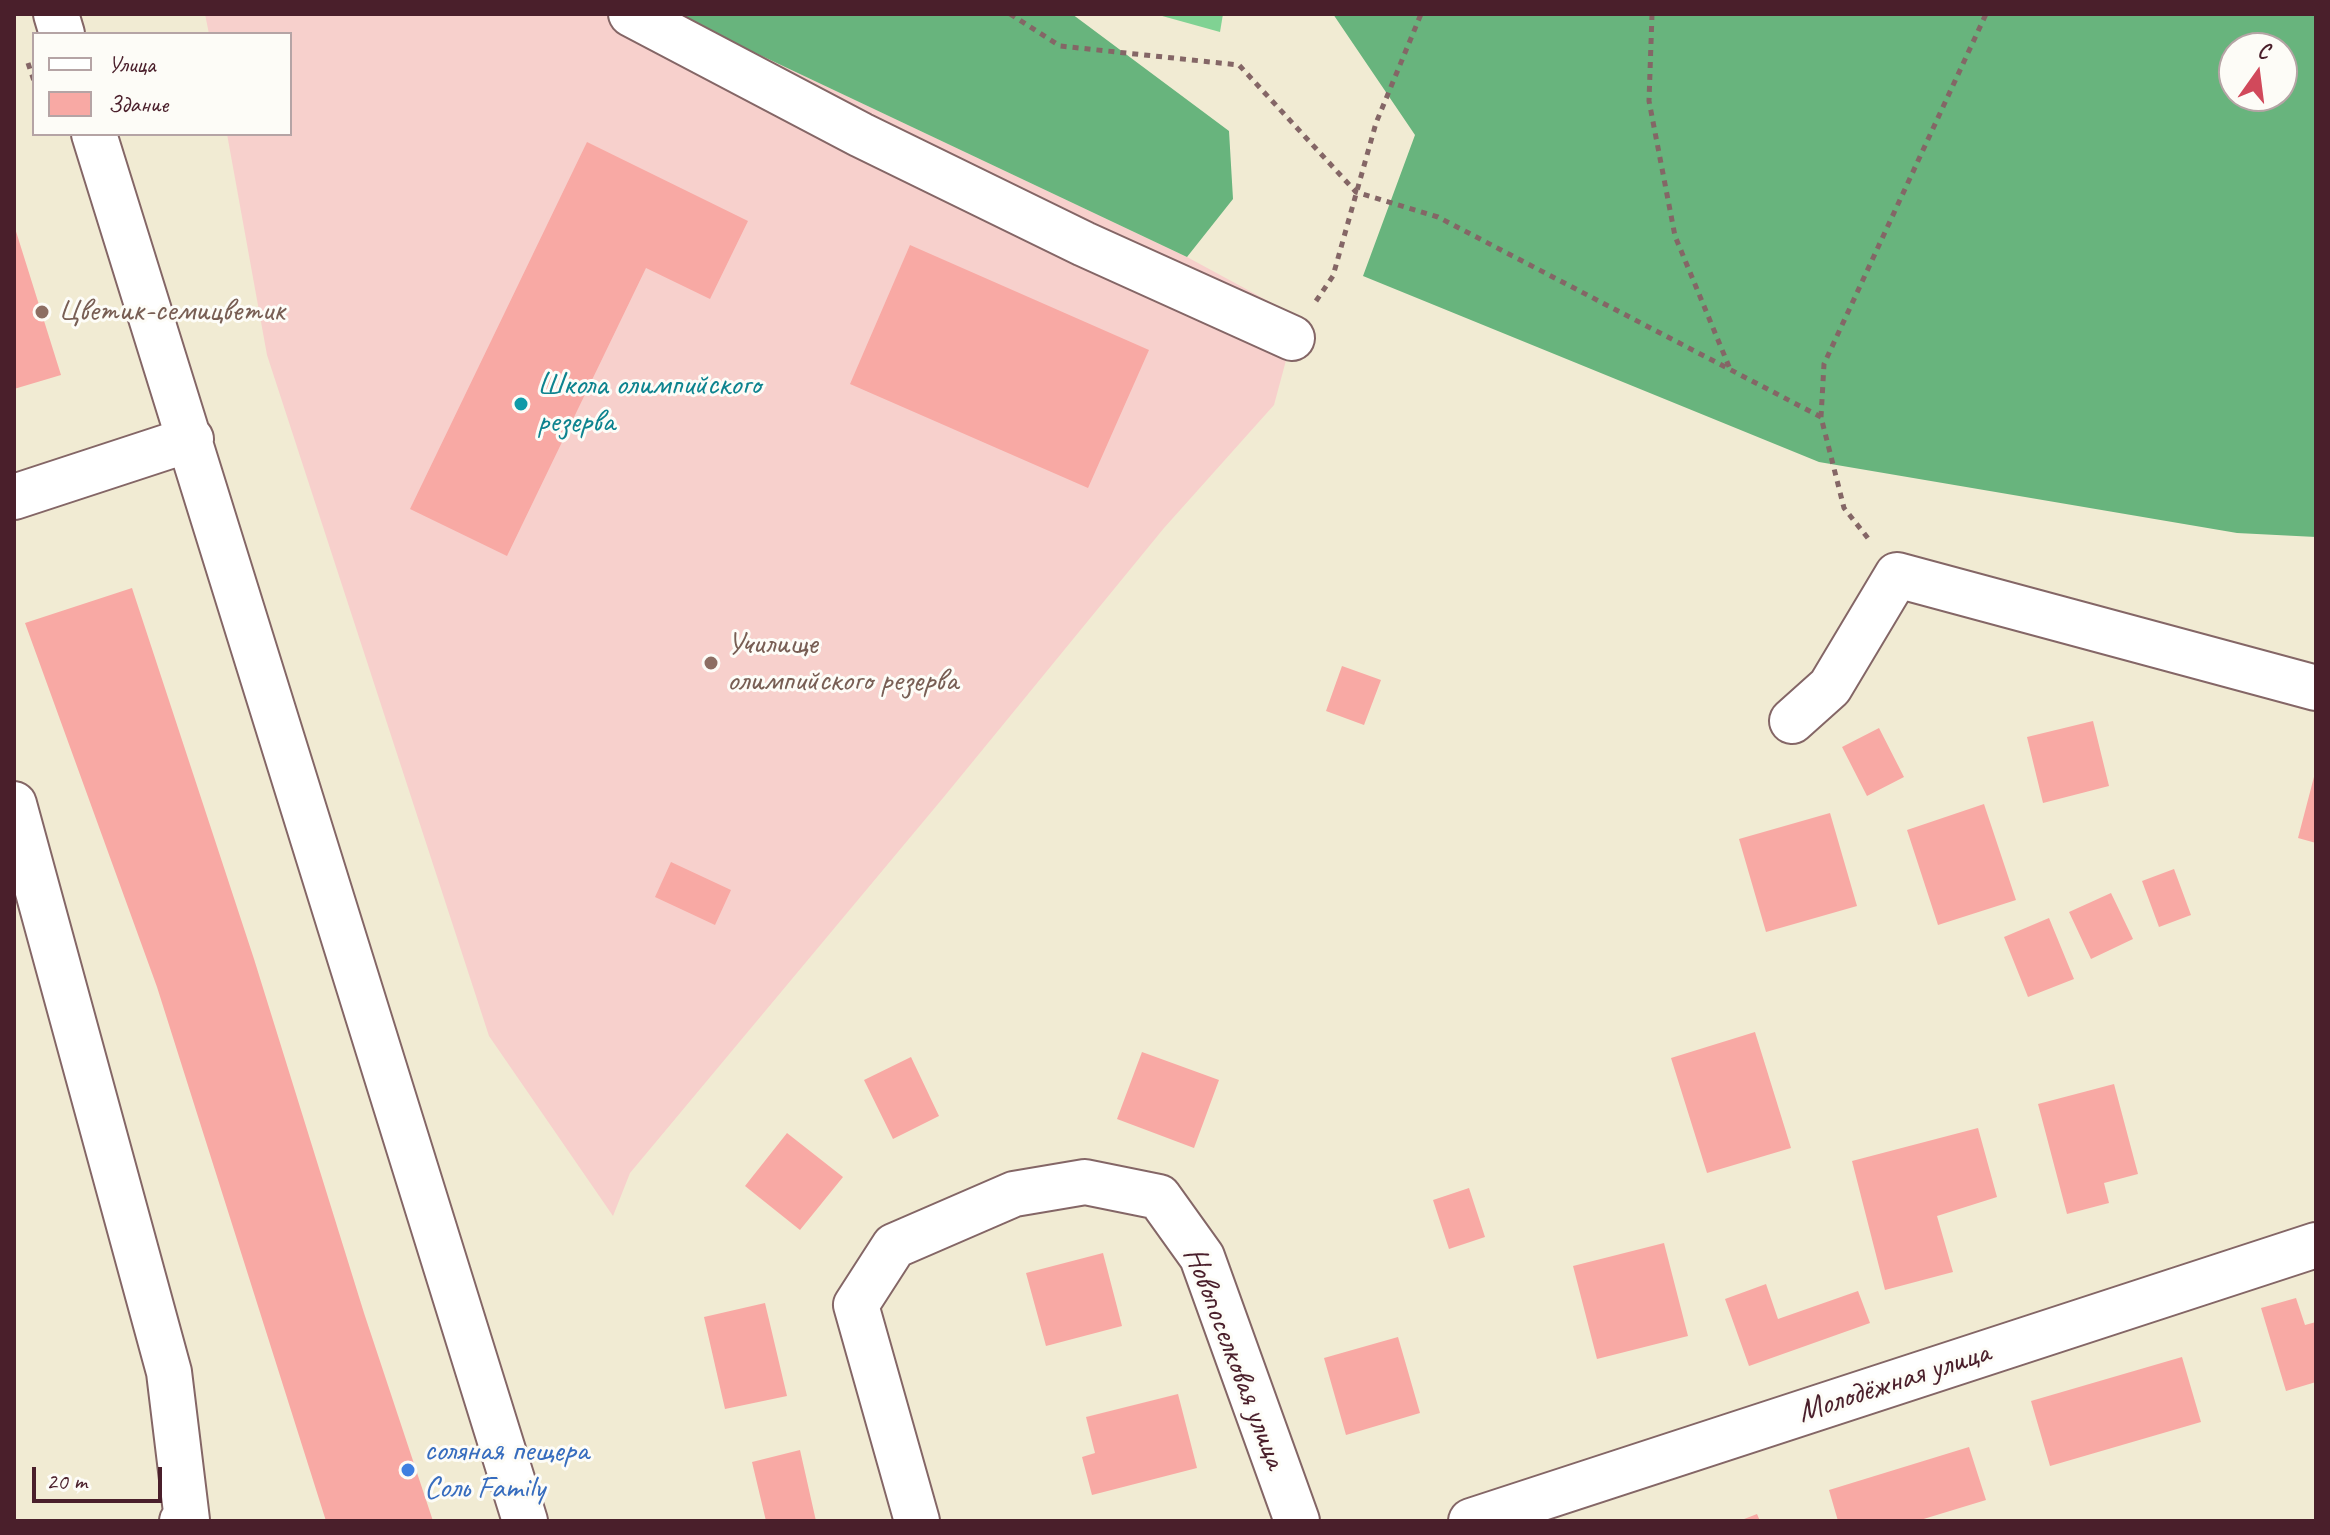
<!DOCTYPE html>
<meta charset="utf-8">
<style>
body{margin:0}
#map{position:relative;width:2330px;height:1535px;overflow:hidden;background:#f1ebd3;font-family:Caveat,sans-serif}
canvas{display:block}
.frame{position:absolute;inset:0;border:16px solid #4a1f2b;pointer-events:none}
.legend{position:absolute;left:32px;top:32px;width:260px;height:104px;box-sizing:border-box;background:#fdfcf7;border:2px solid #b5a4a5;margin:0;padding:10px 14px;list-style:none;font-size:24px;color:#4a1f2b}
.legend li{display:flex;align-items:center;gap:16px;height:40px}
.legend b{width:40px;border:2px solid #b5a4a5}
.north{position:absolute;left:2218px;top:32px;width:80px;height:80px;box-sizing:border-box;background:#fdfcf7;border:2px solid #b5a4a5;border-radius:50%;rotate:14deg;font-size:22px;font-weight:700;line-height:32px;text-align:center;color:#4a1f2b}
.north::after{content:'';display:block;margin:auto;width:28px;height:36px;background:#d1495b;clip-path:polygon(50% 0,100% 100%,50% 72%,0 100%)}
.scale{position:absolute;left:32px;top:1467px;width:130px;height:36px;box-sizing:border-box;border:4px solid #4a1f2b;border-top:0;padding-left:10px;font-size:24px;line-height:28px;white-space:nowrap;color:#4a1f2b;-webkit-text-stroke:6px #fdfcf7;paint-order:stroke}
</style>
<div id="map">
<canvas width="2330" height="1535"></canvas>
<div class="frame"></div>
<ul class="legend">
<li><b style="height:10px;background:#fff"></b>Улица</li>
<li><b style="height:22px;background:#f8a9a4"></b>Здание</li>
</ul>
<div class="north">С</div>
<div class="scale">20 m</div>
</div>
<script>
const ctx = document.querySelector('canvas').getContext('2d');
ctx.lineJoin = 'round';
function fill(path, color) { ctx.fillStyle = color; ctx.fill(path, 'evenodd'); }
function stroke(path, color, width, dash) { ctx.strokeStyle = color; ctx.lineWidth = width; ctx.lineCap = dash ? 'butt' : 'round'; ctx.setLineDash(dash || []); ctx.stroke(path); }
function drawText(font, color, halo, rows, align = 'center') {
  ctx.font = font + ' Caveat,sans-serif'; ctx.lineWidth = 6; ctx.setLineDash([]); ctx.textBaseline = 'middle'; ctx.strokeStyle = halo; ctx.fillStyle = color; for (const [text, x, y, turn = 0] of rows) {
    ctx.save(); ctx.translate(x, y); ctx.rotate((+turn || 0) * Math.PI / 180); ctx.textAlign = isNaN(turn) ? turn : align; if (halo) ctx.strokeText(text, 0, 0); ctx.fillText(text, 0, 0); ctx.restore();
  }
}
fill(new Path2D(`
 M205,14H673L1187,257L1294,315L1292,338L1274,405L1164,528L943,798L630,1173L613,1216L489,1036L267,355L227,134H290V34H209Z`), '#f7d0cc');
fill(new Path2D(`
 M1155,14H1223L1220,32Z`), '#80d293');
fill(new Path2D(`
 M673,14H1072L1229,131L1233,199L1187,257Z
 M1333,14H2316V537L2237,533L1819,462L1363,276L1415,135ZM2234,48H2282V96H2234Z`), '#68b47d');
fill(new Path2D(`
 M587,142L748,221L710,299L646,268L507,556L410,509Z
 M14,225L61,375L14,389Z
 M910,245L1149,350L1088,488L850,384Z
 M132,588L254,959L364,1313L433,1521H326L157,987L25,623Z
 M1342,666L1381,680L1364,725L1326,711Z
 M2093,721L2109,786L2043,803L2027,737Z
 M1879,728L1904,777L1867,796L1842,747Z
 M2315,773H2316V843L2298,838Z
 M1984,804L2016,900L1938,925L1907,830Z
 M1830,813L1857,906L1766,932L1739,839Z
 M671,862L731,890L715,925L655,897Z
 M2174,869L2191,915L2159,927L2142,881Z
 M2111,893L2133,939L2091,959L2069,912Z
 M2049,918L2074,979L2028,997L2004,937Z
 M1755,1032L1791,1148L1707,1173L1671,1058Z
 M1142,1052L1219,1080L1194,1148L1117,1119Z
 M911,1057L939,1116L893,1139L864,1080Z
 M2114,1084L2138,1174L2104,1183L2109,1203L2067,1214L2038,1104Z
 M1978,1128L1997,1197L1937,1216L1953,1272L1885,1290L1852,1161Z
 M787,1133L843,1177L800,1230L745,1186Z
 M1469,1188L1485,1237L1449,1249L1433,1200Z
 M1664,1243L1688,1336L1597,1359L1573,1266Z
 M1103,1253L1122,1326L1046,1346L1026,1273Z
 M1766,1284L1778,1319L1858,1291L1870,1323L1749,1366L1725,1299Z
 M2296,1298L2305,1325L2316,1322V1382L2286,1391L2261,1308Z
 M765,1303L787,1396L725,1409L704,1317Z
 M1398,1337L1420,1413L1346,1435L1324,1358Z
 M2182,1357L2201,1422L2050,1466L2031,1401Z
 M1178,1394L1197,1468L1092,1495L1082,1457L1095,1453L1086,1417Z
 M1969,1447L1986,1500L1917,1521H1838L1829,1490Z
 M800,1450L816,1521H766L752,1462Z
 M1757,1514L1760,1521H1739Z`), '#f8a9a4');
const minor = new Path2D(`
 M56,14L62,34
 M631,14L861,135L1084,244L1292,338
 M94,134L525,1521
 M14,497L191,439
 M1792,721L1830,687L1897,575L2316,688
 M14,804L169,1372L187,1520L182,1521
 M917,1521L856,1305L894,1246L1014,1194L1085,1182L1159,1197L1202,1257L1297,1521
 M1471,1521L2316,1245`);
stroke(minor, '#846666', 48);
stroke(new Path2D(`
 M1010,14L1060,46L1239,65L1356,192L1438,217L1821,417L1844,508L1871,542
 M1652,14L1649,101L1675,236L1730,369
 M28,63L34,81
 M1316,301L1333,276L1376,123L1421,14
 M1821,417L1824,364L1986,14`), '#846666', 5, [6, 6]);
stroke(minor, '#fff', 44);
for (const [x, y, r, color] of [
 [42,312,8,"#8d6e63"],
 [521,404,8,"#0f9aa8"],
 [711,663,8,"#8d6e63"],
 [408,1470,8,"#3f7fe0"]
]) { const dot = new Path2D(); dot.arc(x, y, r, 0, 2 * Math.PI); ctx.fillStyle = color; ctx.fill(dot); stroke(dot, '#fdfcf7', 3); }
drawText('32px', '#785e54', '#fdfcf7', [
 ["Цветик-семицветик",58,312],
 ["Училище",727,645],
 ["олимпийского резерва",727,682]
], 'left');
drawText('32px', '#0d838f', '#fdfcf7', [
 ["Школа олимпийского",537,386],
 ["резерва",537,423]
], 'left');
drawText('32px', '#4a1f2b', '#fdfcf7', [
 ["Новопоселковая улица",1234,1358,69],
 ["Молодёжная улица",1894,1383,-18]
]);
drawText('32px', '#366cbe', '#fdfcf7', [
 ["соляная пещера",424,1452],
 ["Соль Family",424,1489]
], 'left');
</script>
